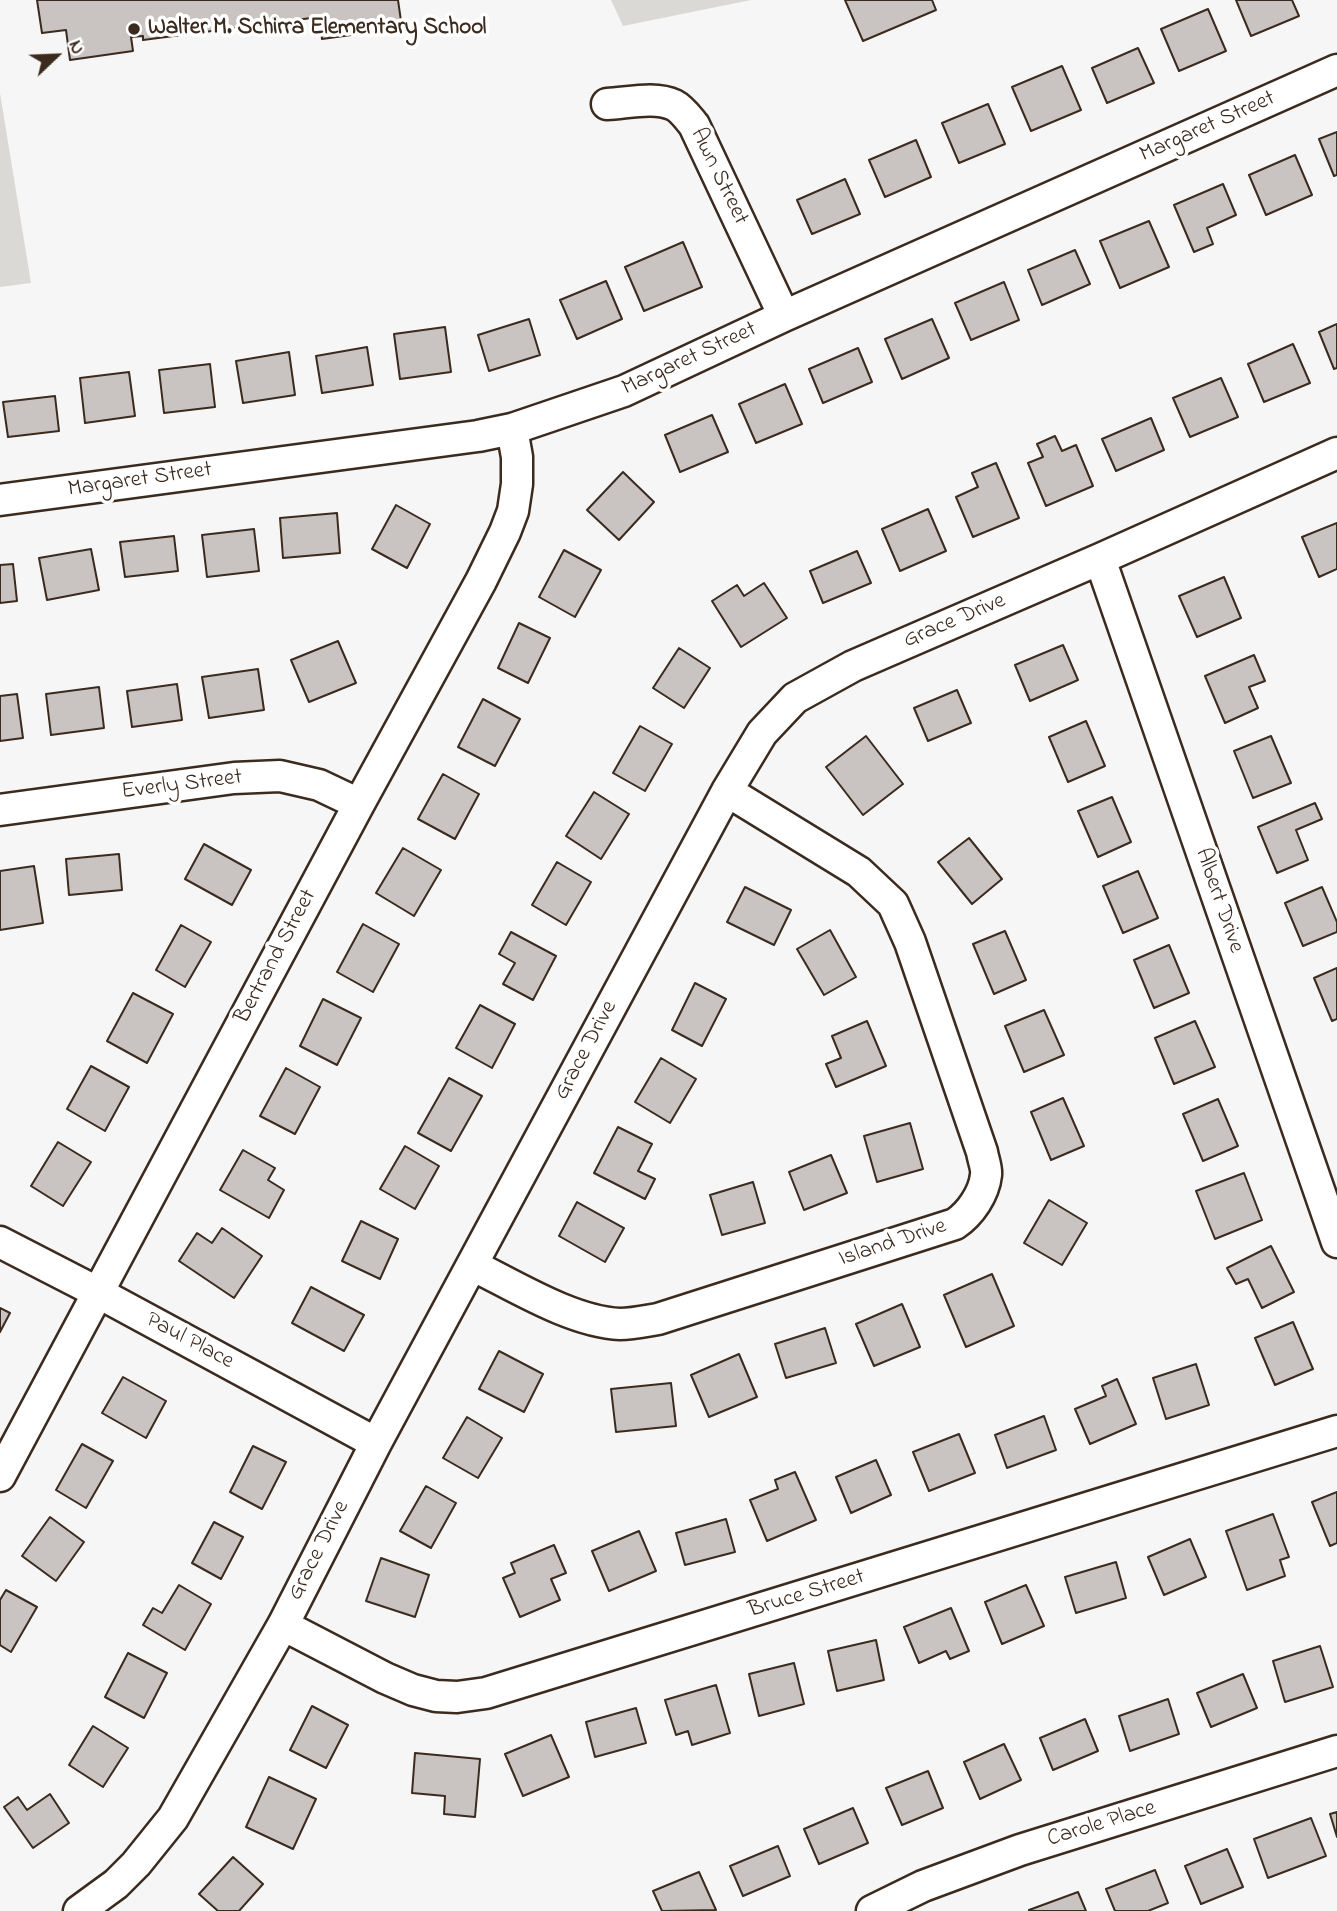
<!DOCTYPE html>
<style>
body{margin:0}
#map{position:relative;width:1337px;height:1911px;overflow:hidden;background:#f7f6f6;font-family:"Indie Flower",sans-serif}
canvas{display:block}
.north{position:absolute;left:21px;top:21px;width:70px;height:70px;-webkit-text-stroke:5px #fff;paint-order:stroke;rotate:67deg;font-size:19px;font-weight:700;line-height:28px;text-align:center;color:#3b2a1e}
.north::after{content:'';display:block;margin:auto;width:24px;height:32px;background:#3b2a1e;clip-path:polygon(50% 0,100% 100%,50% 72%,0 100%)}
</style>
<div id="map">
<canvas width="1337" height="1911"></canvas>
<div class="north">N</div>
</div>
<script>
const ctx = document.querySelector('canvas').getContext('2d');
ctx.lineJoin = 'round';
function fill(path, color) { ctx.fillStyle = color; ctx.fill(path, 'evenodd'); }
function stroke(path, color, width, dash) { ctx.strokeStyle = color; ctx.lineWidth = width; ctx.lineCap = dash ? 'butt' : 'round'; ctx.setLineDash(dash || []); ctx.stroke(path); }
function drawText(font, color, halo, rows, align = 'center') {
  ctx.font = font + ' "Indie Flower",sans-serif'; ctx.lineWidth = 7; ctx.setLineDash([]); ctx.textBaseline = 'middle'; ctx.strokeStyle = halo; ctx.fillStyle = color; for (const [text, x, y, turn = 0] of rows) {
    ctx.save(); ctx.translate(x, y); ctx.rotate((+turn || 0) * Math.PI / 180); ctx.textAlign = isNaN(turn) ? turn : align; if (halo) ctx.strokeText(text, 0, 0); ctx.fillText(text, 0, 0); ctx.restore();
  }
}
fill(new Path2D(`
 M611,0H751L623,26Z
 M0,93L31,283L0,287Z`), '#dbd9d6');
const building = new Path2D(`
 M37,0H398L402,28L322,39L319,17L143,40V36L131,37L133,51L70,60L66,30L42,33Z
 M845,0H932L936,10L863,41Z
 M1236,0H1292L1299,16L1251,36Z
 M1208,9L1226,51L1179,71L1161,29Z
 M1138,48L1154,83L1107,103L1092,68Z
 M1062,66L1081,110L1031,131L1012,87Z
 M988,104L1005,144L959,163L942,123Z
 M1337,132V175L1334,176L1319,139Z
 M916,140L931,177L885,197L869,160Z
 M1295,155L1312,195L1266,215L1249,175Z
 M845,179L860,214L812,234L797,200Z
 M1223,184L1236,215L1207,228L1213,244L1194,252L1174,205Z
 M1149,221L1169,267L1120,288L1100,241Z
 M683,242L702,287L644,311L625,267Z
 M1075,250L1090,284L1042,305L1028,270Z
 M606,281L622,319L577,339L560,300Z
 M1004,282L1019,320L971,340L955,303Z
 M529,319L540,355L489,371L478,335Z
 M932,319L949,358L902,379L885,339Z
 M1337,324V368L1334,369L1319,332Z
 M445,327L451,372L400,379L394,334Z
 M1293,344L1310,383L1264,402L1248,364Z
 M367,347L373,385L322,393L316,356Z
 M858,348L872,382L823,403L809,369Z
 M289,352L295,395L243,403L236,361Z
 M210,364L215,407L164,413L159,370Z
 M129,372L135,416L85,423L80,378Z
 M1221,378L1238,417L1190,437L1173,398Z
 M785,384L802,424L756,443L739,404Z
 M55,396L59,431L8,437L3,402Z
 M712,415L728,452L680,472L665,435Z
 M1151,418L1164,450L1116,471L1102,439Z
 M1055,436L1062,451L1076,445L1093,486L1046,506L1028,463L1043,457L1037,444Z
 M996,463L1019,518L973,537L956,497L978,487L972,473Z
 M623,472L654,502L619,540L587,510Z
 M396,505L430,524L407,568L372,549Z
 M928,509L946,551L900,571L882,529Z
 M337,513L340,553L283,558L280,518Z
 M1337,523V569L1319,577L1302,537Z
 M254,529L259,571L207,577L202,535Z
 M174,536L178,571L125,577L120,542Z
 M91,549L99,590L47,600L39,558Z
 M564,550L601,570L575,617L539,597Z
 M857,551L871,583L823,603L810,571Z
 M13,564L17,601L0,603V565Z
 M1224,577L1241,618L1197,637L1179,596Z
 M764,583L787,618L741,647L712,601L737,585L744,596Z
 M519,623L550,638L528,683L498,668Z
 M338,641L356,683L309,702L291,660Z
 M1063,645L1078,680L1030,701L1015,665Z
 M679,648L710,668L684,708L653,688Z
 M1254,655L1265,681L1249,687L1258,708L1225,723L1205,676Z
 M258,669L264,710L209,718L202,677Z
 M177,684L182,720L132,727L127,691Z
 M99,687L104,728L51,735L46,694Z
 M957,690L971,723L928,741L914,708Z
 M17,694L23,738L0,741V696Z
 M483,699L520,719L495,766L458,747Z
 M1086,721L1105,766L1068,782L1049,737Z
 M640,726L672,744L645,791L613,773Z
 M866,736L903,784L863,815L826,767Z
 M1271,736L1291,783L1253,798L1234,751Z
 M443,774L479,794L455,839L418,819Z
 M594,792L629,814L601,859L566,836Z
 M1112,797L1131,842L1098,857L1078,811Z
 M1315,803L1322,819L1296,830L1308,860L1277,873L1258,827Z
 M969,838L1002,879L972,904L938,862Z
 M204,844L251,870L232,905L185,879Z
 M403,848L441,870L414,916L376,893Z
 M119,854L122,890L69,895L66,859Z
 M557,862L591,882L566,925L532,905Z
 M34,866L43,923L0,930V871Z
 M1138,871L1158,918L1123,933L1103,886Z
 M745,887L791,910L774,945L727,922Z
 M1322,887L1337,922V932L1303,946L1285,903Z
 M363,924L399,944L373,992L337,972Z
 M181,925L211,942L185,987L156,970Z
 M830,930L856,977L824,995L797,949Z
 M1005,931L1026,980L994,994L973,944Z
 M511,932L556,956L533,1000L503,984L515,963L499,954Z
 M1169,945L1189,993L1154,1008L1134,960Z
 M1337,968V1019L1332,1021L1314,978Z
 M695,983L726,999L702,1046L672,1030Z
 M133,993L173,1014L147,1063L107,1041Z
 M323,999L361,1018L337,1065L300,1046Z
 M480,1005L515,1024L492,1068L456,1048Z
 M1044,1010L1064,1055L1024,1072L1005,1026Z
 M867,1021L886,1066L836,1087L826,1064L841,1058L832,1036Z
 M1195,1021L1215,1067L1174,1084L1155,1038Z
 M661,1058L696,1079L670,1123L635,1102Z
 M91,1066L129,1087L105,1131L67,1109Z
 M286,1068L320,1087L295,1134L260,1116Z
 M449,1078L482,1096L451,1151L418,1133Z
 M1063,1098L1084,1146L1051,1160L1031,1112Z
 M1218,1099L1238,1146L1203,1161L1183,1114Z
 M910,1123L923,1169L877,1182L864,1136Z
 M618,1127L652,1144L638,1171L655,1179L645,1199L594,1173Z
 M58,1142L91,1162L63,1206L31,1186Z
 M405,1146L439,1166L415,1209L380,1189Z
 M243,1150L275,1168L268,1180L284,1190L269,1218L220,1190Z
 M831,1155L847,1193L804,1210L789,1172Z
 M1244,1173L1262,1220L1215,1239L1196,1191Z
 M753,1182L765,1223L722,1235L710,1195Z
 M1049,1200L1087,1223L1062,1265L1024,1243Z
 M577,1202L624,1228L605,1262L559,1236Z
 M361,1221L398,1239L380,1279L342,1261Z
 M222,1228L262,1256L234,1298L179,1261L197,1233L212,1243Z
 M1271,1246L1294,1292L1262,1308L1248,1279L1236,1284L1227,1268Z
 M992,1274L1014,1326L966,1347L944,1295Z
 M311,1287L364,1315L344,1351L292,1323Z
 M902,1304L920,1347L874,1366L856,1324Z
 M0,1308L10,1313L0,1332Z
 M1293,1322L1313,1369L1275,1385L1255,1338Z
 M825,1328L836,1363L786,1378L775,1344Z
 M499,1351L543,1374L524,1412L479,1389Z
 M739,1354L757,1397L709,1417L691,1375Z
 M1196,1364L1209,1405L1166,1419L1153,1378Z
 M123,1377L166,1401L146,1438L102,1413Z
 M1117,1379L1136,1424L1090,1444L1075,1409L1106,1396L1102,1386Z
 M671,1383L676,1426L616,1432L611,1389Z
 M1044,1416L1056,1450L1007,1468L995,1435Z
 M467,1417L502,1438L478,1478L443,1458Z
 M959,1434L975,1473L929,1491L913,1452Z
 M82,1444L113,1461L86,1508L56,1490Z
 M253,1446L286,1462L262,1509L230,1492Z
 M876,1460L891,1495L851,1513L836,1477Z
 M795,1472L816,1520L767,1541L750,1500L778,1489L775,1480Z
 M426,1486L456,1503L431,1548L400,1531Z
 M1337,1492V1543L1330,1546L1312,1502Z
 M1273,1514L1289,1557L1280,1560L1285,1576L1247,1590L1226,1531Z
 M50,1517L84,1542L56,1581L22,1556Z
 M726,1519L735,1552L685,1565L676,1533Z
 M214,1522L243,1537L221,1579L192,1563Z
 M639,1531L656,1571L609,1591L592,1551Z
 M1190,1539L1206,1577L1164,1595L1148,1557Z
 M554,1545L566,1573L551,1579L560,1600L520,1617L503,1578L515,1573L511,1563Z
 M381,1558L429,1575L415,1617L366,1601Z
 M1116,1562L1126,1598L1076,1613L1065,1577Z
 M179,1585L211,1604L185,1650L143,1625L153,1608L162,1613Z
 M1026,1585L1044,1626L1002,1644L985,1602Z
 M6,1590L37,1607L11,1652L0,1645V1600Z
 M951,1608L969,1651L950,1659L946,1651L919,1663L904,1627Z
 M876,1640L884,1680L837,1691L828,1651Z
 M1320,1646L1333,1687L1285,1702L1273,1661Z
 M128,1653L167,1673L144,1718L105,1697Z
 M794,1663L804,1704L759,1716L749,1674Z
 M1243,1674L1257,1708L1211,1727L1197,1693Z
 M716,1685L730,1733L692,1745L688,1731L676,1735L665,1700Z
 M1168,1699L1179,1734L1130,1751L1119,1716Z
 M312,1706L348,1725L326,1768L290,1750Z
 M636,1708L646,1743L595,1757L586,1722Z
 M1085,1719L1098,1751L1053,1770L1040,1738Z
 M93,1726L128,1748L103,1787L69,1765Z
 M551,1735L569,1777L523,1796L505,1754Z
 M1004,1744L1021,1780L980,1799L964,1762Z
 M415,1753L480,1759L475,1817L444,1814L445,1796L412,1793Z
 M928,1771L943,1808L902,1825L886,1788Z
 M269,1777L316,1799L293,1849L246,1827Z
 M50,1794L69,1823L33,1848L4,1807L18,1797L27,1810Z
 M853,1808L868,1843L819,1864L804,1829Z
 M1337,1812V1837L1330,1814Z
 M1311,1818L1326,1856L1268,1878L1254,1839Z
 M778,1846L790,1876L743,1896L730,1866Z
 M1227,1849L1243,1887L1201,1904L1185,1866Z
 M233,1857L263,1884L239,1911H218L199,1894Z
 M1155,1870L1168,1903L1148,1911H1115L1106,1889Z
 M699,1872L716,1910L662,1911L653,1891Z
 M1078,1892L1086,1911H1029V1910Z`);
fill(building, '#c9c3c1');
stroke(building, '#3b2a1e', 2);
const street = new Path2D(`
 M607,104C628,103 655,96 674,105C682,109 689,119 694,125L784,316
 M0,500L478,436L512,429L624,391L784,316L1337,70
 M1100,559L1337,1242
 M0,810L234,778L280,776L319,785L359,804
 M0,1242L97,1292L376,1443
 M472,1265C515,1286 572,1322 620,1324C632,1324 646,1321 658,1319L955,1224C970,1214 984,1194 986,1175C987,1168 983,1159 982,1152L910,942L893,904L859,872L727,791
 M0,1476L359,804L481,581L505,532L513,511L517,484V457L512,429
 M283,1625L385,1678L413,1690L436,1696L457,1697L486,1693L1337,1431
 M79,1911L116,1884L136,1864L173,1818L283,1625L376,1443L727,791L762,733L795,698L853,666L1100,559L1337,453
 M872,1911L923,1886L1020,1850L1337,1751`);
stroke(street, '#3b2a1e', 35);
stroke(street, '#fff', 30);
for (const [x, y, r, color] of [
 [134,29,7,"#3b2a1e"]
]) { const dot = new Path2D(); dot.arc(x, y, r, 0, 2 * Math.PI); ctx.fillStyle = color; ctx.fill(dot); stroke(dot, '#fff', 2.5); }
drawText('bold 23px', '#3b2a1e', '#fff', [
 ["Walter M. Schirra Elementary School",148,29]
], 'left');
drawText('23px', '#3b2a1e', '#fff', [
 ["Margaret Street",1208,128,-24],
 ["Awn Street",718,177,64],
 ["Margaret Street",690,360,-25],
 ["Margaret Street",140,481,-8],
 ["Grace Drive",955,622,-23],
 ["Everly Street",182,786,-7],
 ["Albert Drive",1218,901,71],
 ["Bertrand Street",277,957,-62],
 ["Grace Drive",587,1051,-62],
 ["Island Drive",893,1244,-18],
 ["Paul Place",189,1342,28],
 ["Grace Drive",320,1551,-63],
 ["Bruce Street",807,1595,-17],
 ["Carole Place",1102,1825,-17]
]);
</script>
